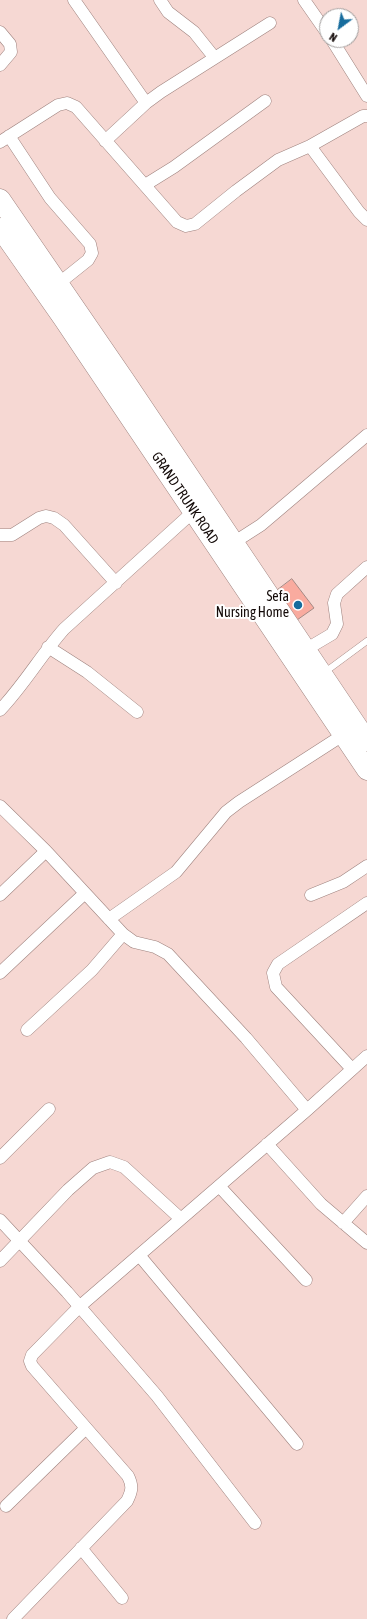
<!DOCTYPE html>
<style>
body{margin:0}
#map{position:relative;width:367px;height:1619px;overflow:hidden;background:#f6d8d3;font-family:"Asap Condensed",sans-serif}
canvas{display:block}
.north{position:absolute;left:319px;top:8px;width:40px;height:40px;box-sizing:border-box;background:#fff;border:1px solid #a19d9c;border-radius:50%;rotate:212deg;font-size:11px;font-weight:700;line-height:16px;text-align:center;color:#130a08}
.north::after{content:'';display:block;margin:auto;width:14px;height:18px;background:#176c9d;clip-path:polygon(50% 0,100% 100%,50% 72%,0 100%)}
</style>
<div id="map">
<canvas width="367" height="1619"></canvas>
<div class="north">N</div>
</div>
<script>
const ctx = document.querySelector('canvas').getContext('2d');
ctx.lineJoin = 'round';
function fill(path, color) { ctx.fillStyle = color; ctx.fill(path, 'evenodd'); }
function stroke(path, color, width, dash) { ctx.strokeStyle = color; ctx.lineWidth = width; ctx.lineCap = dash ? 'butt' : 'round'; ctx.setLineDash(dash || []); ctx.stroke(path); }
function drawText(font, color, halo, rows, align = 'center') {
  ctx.font = font + ' "Asap Condensed",sans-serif'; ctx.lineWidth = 4; ctx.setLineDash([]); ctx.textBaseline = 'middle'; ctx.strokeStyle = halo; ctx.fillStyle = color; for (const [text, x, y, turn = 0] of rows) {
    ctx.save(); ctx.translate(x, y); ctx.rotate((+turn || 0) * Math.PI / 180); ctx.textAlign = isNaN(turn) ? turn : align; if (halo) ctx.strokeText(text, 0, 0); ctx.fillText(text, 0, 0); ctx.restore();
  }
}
const building = new Path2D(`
 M292,579L314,608L297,620L275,592Z`);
fill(building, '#f9ab9f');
stroke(building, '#a48984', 1);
const service = new Path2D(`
 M325,672L367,641`);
const minor = new Path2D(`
 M74,0L146,103
 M160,0L168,12L194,32L214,57
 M304,0L327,33
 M0,32L10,44L11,52L0,65
 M332,40L367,96
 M9,136L50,198L90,244L92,253L88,260L58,284
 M105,141L146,103L161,92L270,23
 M0,142L58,105L67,103L76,107L177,222L186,226L195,224L236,191L278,160L310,146L363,116H367
 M310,146L359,212L367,220
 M145,185L174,167L265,101
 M0,535H12L39,518L46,516L54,518L64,525L116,583
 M233,543L261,525L367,435
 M48,647L87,672L137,712
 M305,650L332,634L337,624L334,603L337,594L367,567
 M0,710C24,685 41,655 64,629L194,511
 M0,806L46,851L123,934L134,942L155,947L168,954L246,1038L307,1110
 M0,895L46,851
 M311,895L343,882L367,866
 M109,919L176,872L226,812L239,802L343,735
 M0,973L85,893
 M27,1030L92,970L123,934
 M352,1069L276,987L273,973L278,964L367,903
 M267,1144L321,1204L367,1243
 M0,1158L49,1109
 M219,1186L306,1280
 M0,1220L67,1292L157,1396L255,1523
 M343,1223L367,1196
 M139,1255L297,1444
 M0,1261L68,1190L93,1168L110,1162L124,1167L181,1219
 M6,1506L86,1428
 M81,1548L122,1598
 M13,1619L127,1501C132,1491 133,1486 128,1476L32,1366L30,1361L32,1355L79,1307L307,1110L367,1056`);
const primary = new Path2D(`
 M0,199L125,381L367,741
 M0,228L63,318L367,770`);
stroke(service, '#9e827e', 7);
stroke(minor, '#9e827e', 13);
stroke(primary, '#9e827e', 21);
stroke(service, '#fff', 6);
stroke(minor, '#fff', 12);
stroke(primary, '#fff', 20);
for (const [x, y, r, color] of [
 [298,605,5,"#176c9d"]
]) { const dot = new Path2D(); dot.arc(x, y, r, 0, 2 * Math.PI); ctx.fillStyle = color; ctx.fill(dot); stroke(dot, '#fff', 1.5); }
drawText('14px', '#130a08', '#fff', [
 ["GRAND TRUNK ROAD",185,498,56]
]);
drawText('14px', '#130a08', '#fff', [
 ["Sefa",289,597],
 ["Nursing Home",289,613]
], 'right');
</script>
